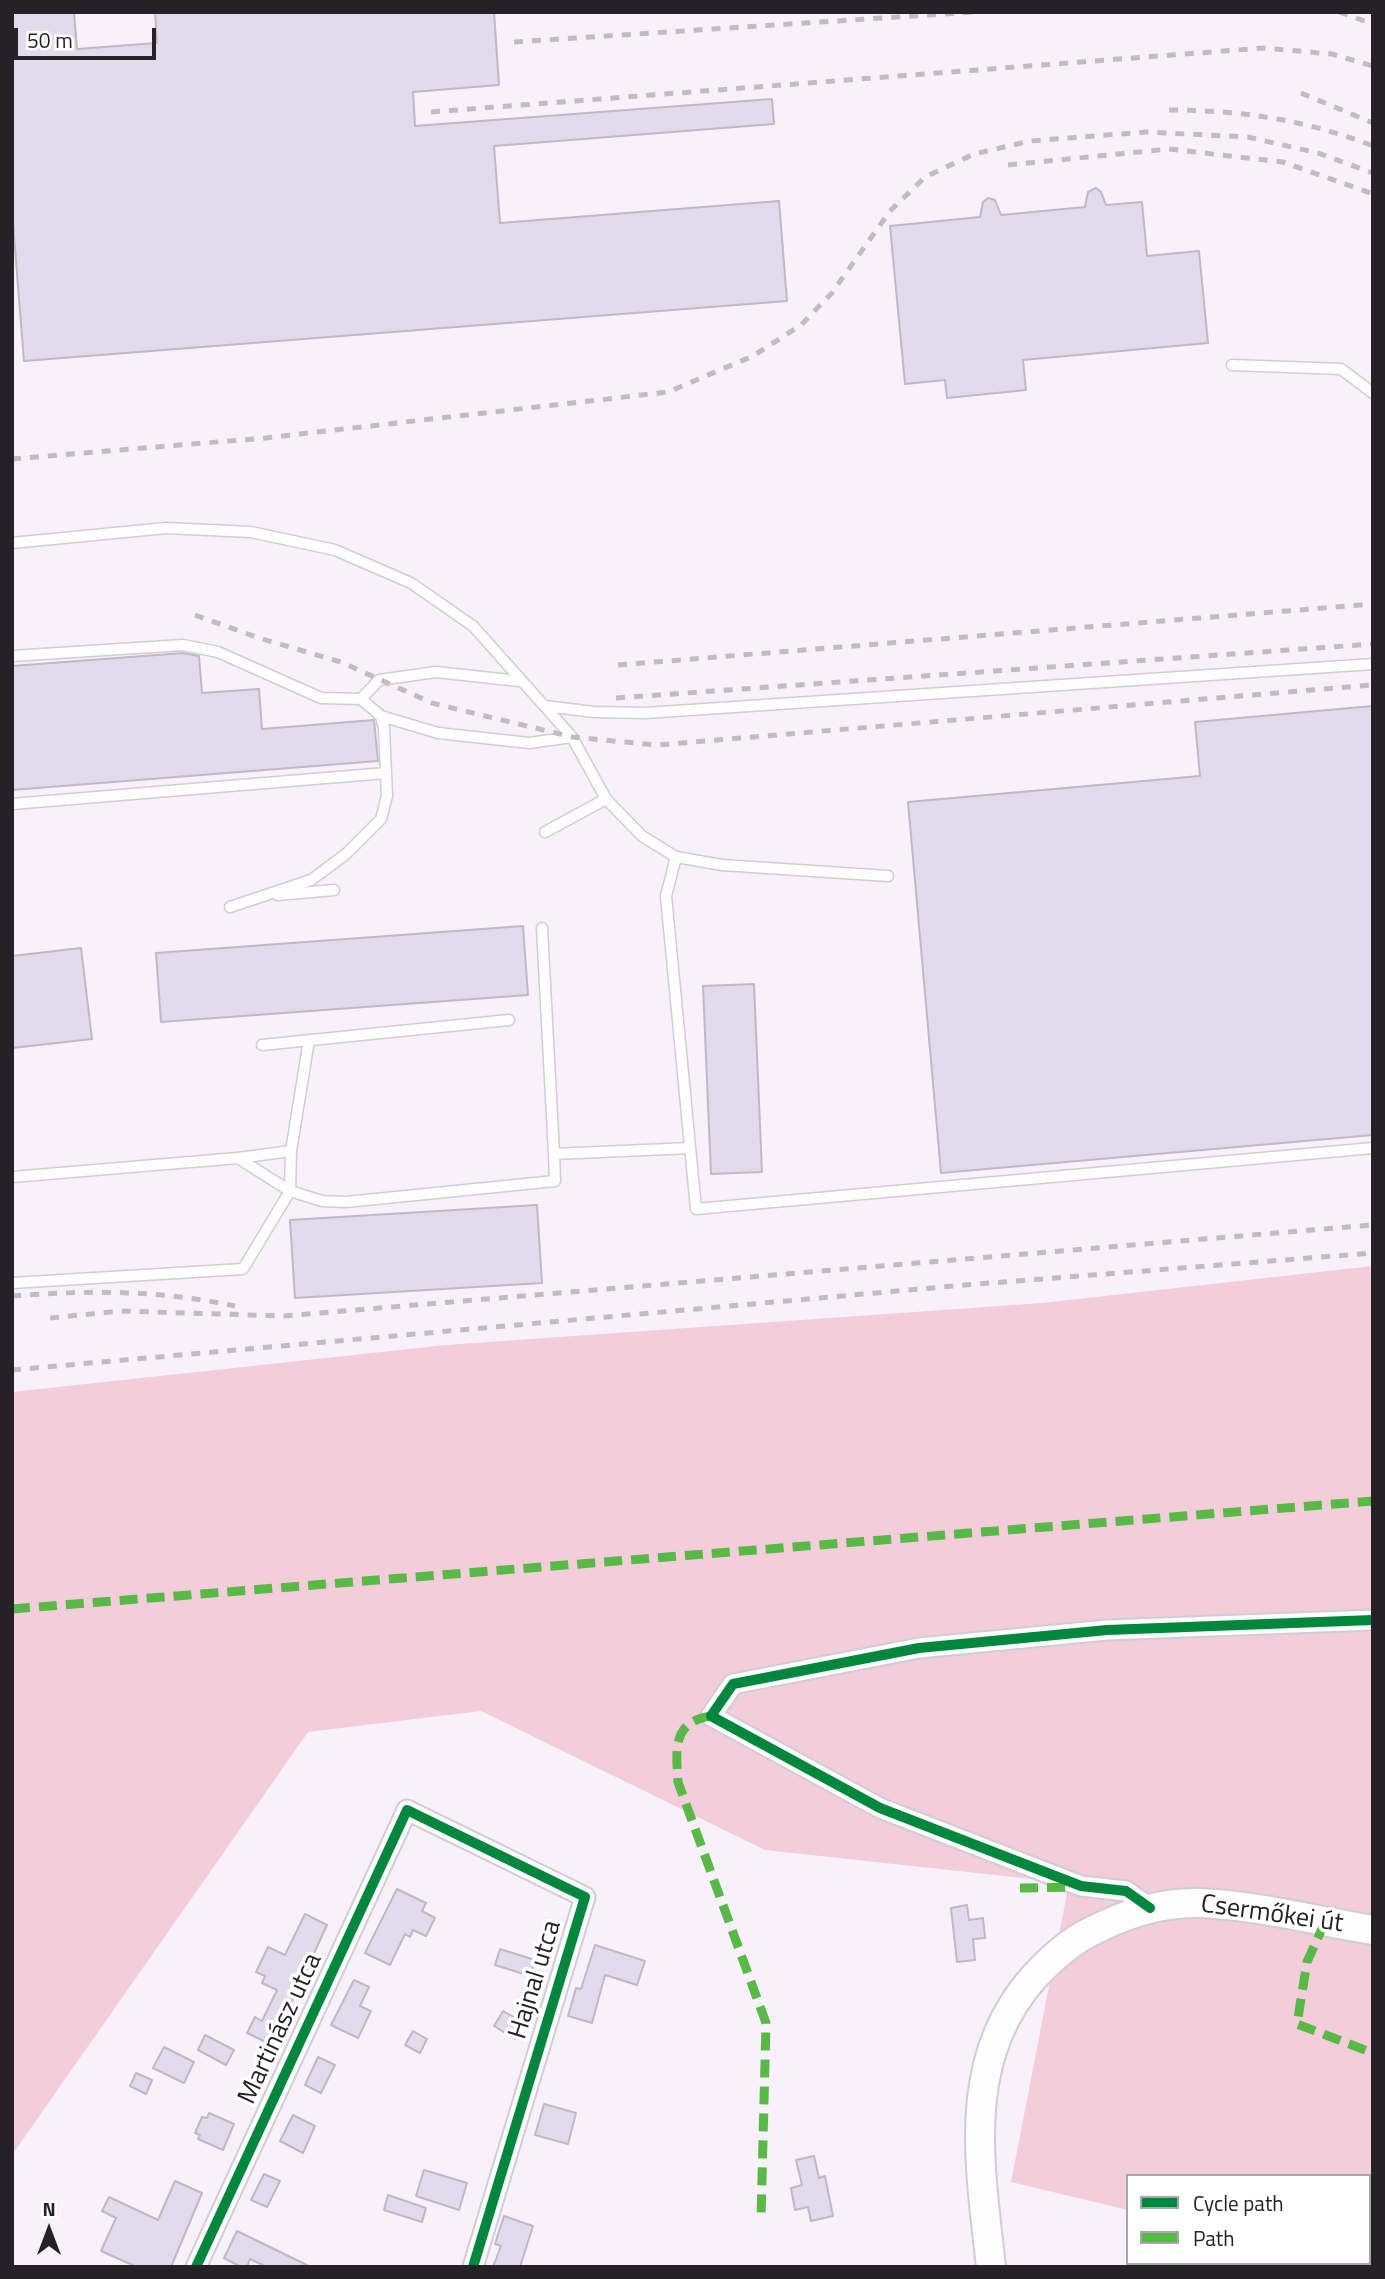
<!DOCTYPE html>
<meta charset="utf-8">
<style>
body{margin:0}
#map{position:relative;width:1385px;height:2279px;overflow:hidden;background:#f8f0fa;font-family:"Titillium Web",sans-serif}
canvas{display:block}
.frame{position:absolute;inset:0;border:14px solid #262127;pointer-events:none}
.legend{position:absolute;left:1126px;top:2174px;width:245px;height:91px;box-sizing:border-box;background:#fff;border:2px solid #a8a6a9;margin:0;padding:9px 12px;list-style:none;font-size:21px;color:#262127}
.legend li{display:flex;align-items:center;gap:14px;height:35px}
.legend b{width:35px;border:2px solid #a8a6a9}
.north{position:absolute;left:14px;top:2195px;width:70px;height:70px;-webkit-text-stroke:5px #fff;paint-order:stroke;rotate:0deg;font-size:19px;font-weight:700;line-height:28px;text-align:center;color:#262127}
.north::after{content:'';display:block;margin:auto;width:24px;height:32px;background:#262127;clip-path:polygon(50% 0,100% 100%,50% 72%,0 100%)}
.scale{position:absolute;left:14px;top:28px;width:142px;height:32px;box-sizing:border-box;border:4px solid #262127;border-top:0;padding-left:9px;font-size:21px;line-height:24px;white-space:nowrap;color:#262127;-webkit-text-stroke:5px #fff;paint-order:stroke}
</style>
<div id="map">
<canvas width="1385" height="2279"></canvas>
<div class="frame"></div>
<ul class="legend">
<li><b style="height:9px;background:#00873e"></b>Cycle path</li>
<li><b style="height:9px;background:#58b947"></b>Path</li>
</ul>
<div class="north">N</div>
<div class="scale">50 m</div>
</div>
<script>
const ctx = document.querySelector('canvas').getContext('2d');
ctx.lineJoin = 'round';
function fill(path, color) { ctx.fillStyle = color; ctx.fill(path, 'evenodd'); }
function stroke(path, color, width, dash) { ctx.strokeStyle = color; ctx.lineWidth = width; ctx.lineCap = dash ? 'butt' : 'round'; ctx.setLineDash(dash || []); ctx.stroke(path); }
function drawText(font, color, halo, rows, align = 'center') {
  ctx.font = font + ' "Titillium Web",sans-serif'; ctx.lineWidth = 7; ctx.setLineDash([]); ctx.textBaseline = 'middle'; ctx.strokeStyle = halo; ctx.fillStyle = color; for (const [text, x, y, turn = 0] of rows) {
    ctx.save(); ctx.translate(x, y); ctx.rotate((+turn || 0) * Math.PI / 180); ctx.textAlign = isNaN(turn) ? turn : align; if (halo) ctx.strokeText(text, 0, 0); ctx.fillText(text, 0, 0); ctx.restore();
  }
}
fill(new Path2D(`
 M1373,1266V2267H1190L1186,2263H1369V2176H1128V2210L1011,2182L1069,1883L765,1850L481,1711L308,1732L12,2155V1392L446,1345L1042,1303Z`), '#f4cddb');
const building = new Path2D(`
 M12,12H74L77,49L157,43L155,12H494L499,85L413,92L415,126L772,99L774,124L494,146L500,223L779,201L787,301L24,361L12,211Z
 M1096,188L1101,192L1106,205L1142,202L1147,256L1199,251L1208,343L1023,360L1026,390L947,398L945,380L905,384L890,226L980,217L983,202L988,198L995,200L1001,215L1085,207L1088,192Z
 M183,653L199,656L202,693L259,689L262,729L374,720L378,761L12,790V666Z
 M1373,706V1135L941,1173L908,802L1200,776L1195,722Z
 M523,926L528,995L161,1022L156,953Z
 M81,948L92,1039L12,1048V956Z
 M754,984L762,1172L711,1174L703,986Z
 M537,1205L542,1283L295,1298L290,1220Z
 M397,1889L426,1903L422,1911L435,1918L426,1936L413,1930L410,1937L405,1934L390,1965L365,1953Z
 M967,1905L969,1920L983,1918L985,1938L973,1939L975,1960L957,1962L951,1908Z
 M305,1914L327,1925L272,2045L247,2033L255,2017L262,2021L277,1990L262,1983L265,1976L256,1972L268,1947L285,1955Z
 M595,1945L645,1961L637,1985L605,1975L592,2023L568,2016L576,1988L581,1989Z
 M500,1949L535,1960L530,1976L495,1965Z
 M354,1980L369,1987L360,2006L371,2011L358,2038L331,2025Z
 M503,2011L524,2023L515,2039L494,2026Z
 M413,2031L427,2039L420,2053L405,2045Z
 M205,2035L234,2050L226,2065L198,2050Z
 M164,2047L194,2062L184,2083L153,2068Z
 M318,2057L335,2065L321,2093L305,2085Z
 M136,2073L152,2080L146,2094L130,2086Z
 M544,2104L576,2113L568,2144L535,2135Z
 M209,2113L234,2124L223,2150L198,2139L200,2135L195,2133L202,2117L207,2118Z
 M293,2115L315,2126L303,2153L280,2141Z
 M814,2156L819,2178L825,2176L833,2216L811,2221L808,2207L795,2210L791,2188L802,2185L796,2160Z
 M424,2170L467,2183L459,2210L416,2196Z
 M264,2174L280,2181L267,2207L251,2200Z
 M175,2181L202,2193L171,2267H137L101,2251L116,2218L102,2211L109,2197L158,2220Z
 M388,2195L426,2208L422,2222L384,2210Z
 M504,2216L533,2226L520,2267H493L501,2246L495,2244Z
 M237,2231L311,2267H267L250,2259L247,2267H241L224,2258Z`);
fill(building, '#e2daed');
stroke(building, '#bebac1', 2);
const lane = new Path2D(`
 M1232,365L1341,369L1373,393
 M12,543L166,528L251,532L335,550L411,583L473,626L572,737L606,799L642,836L676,857L722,865L888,876
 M12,656L183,645L218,652L321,698L361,699L379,680L436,672L519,681
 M361,699L381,716L438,733L529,743L572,737
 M545,706L594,712L645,713L1373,664
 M12,804L386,773
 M545,832L606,799
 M676,857L666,896L696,1209L1373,1148
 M278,895L334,890
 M230,907L311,880L346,854L381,819L387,796L384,728L381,716
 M542,928L554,1154
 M262,1045L509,1020
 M238,1158L291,1151L309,1040
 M12,1177L238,1158L290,1191L322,1201L346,1202L555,1181L554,1154L690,1148
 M12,1283L243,1269L290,1191L291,1151`);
const street = new Path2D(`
 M1150,1908L1126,1891L1081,1886L880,1808L711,1716L733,1684L919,1648L1107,1630L1373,1620
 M196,2267L407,1810L585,1897L473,2267`);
const secondary = new Path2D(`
 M991,2267C980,2165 960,2060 1034,1977C1051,1959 1069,1942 1092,1931C1125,1914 1161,1902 1199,1903C1257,1905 1316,1921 1373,1930`);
stroke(lane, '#d2ccd4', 13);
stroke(street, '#d2ccd4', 23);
stroke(secondary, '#d2ccd4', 32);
stroke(lane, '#fefdfe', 10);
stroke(street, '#fefdfe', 19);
stroke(secondary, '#fefdfe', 28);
stroke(new Path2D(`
 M1339,12L1373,24
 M514,42L974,12
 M1301,93L1373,123
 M1169,110C1240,110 1307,120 1373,146
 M431,112L1263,48L1332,54L1373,66
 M1008,165L1169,149L1283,162L1373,194
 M12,459L265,438L668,392L753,356L801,325L831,294L890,211L925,177L974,154L1030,141L1146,132L1248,137L1318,153L1373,173
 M195,615L259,638L341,662L432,703L572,737L656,745L1373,685
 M618,665L1373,604
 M616,698L1373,644
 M12,1296C89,1290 160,1290 235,1306
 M50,1318L121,1311L284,1316L1373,1225
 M12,1370L965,1285L1373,1253`), '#bfbdbf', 5, [9, 9]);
stroke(new Path2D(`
 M12,1609L1373,1501
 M711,1716C672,1722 676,1749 678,1782L766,2023L761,2219
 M1020,1888L1073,1887
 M1325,1922L1307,1962L1297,2024L1373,2053`), '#58b947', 9, [18, 9]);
stroke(new Path2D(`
 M1150,1908L1126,1891L1081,1886L880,1808L711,1716L733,1684L919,1648L1107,1630L1373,1620
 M196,2267L407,1810L585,1897L473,2267`), '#00873e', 10);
drawText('26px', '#262127', '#fff', [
 ["Csermőkei út",1272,1915,8],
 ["Hajnal utca",536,1980,-73],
 ["Martinász utca",281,2029,-65]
]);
</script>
